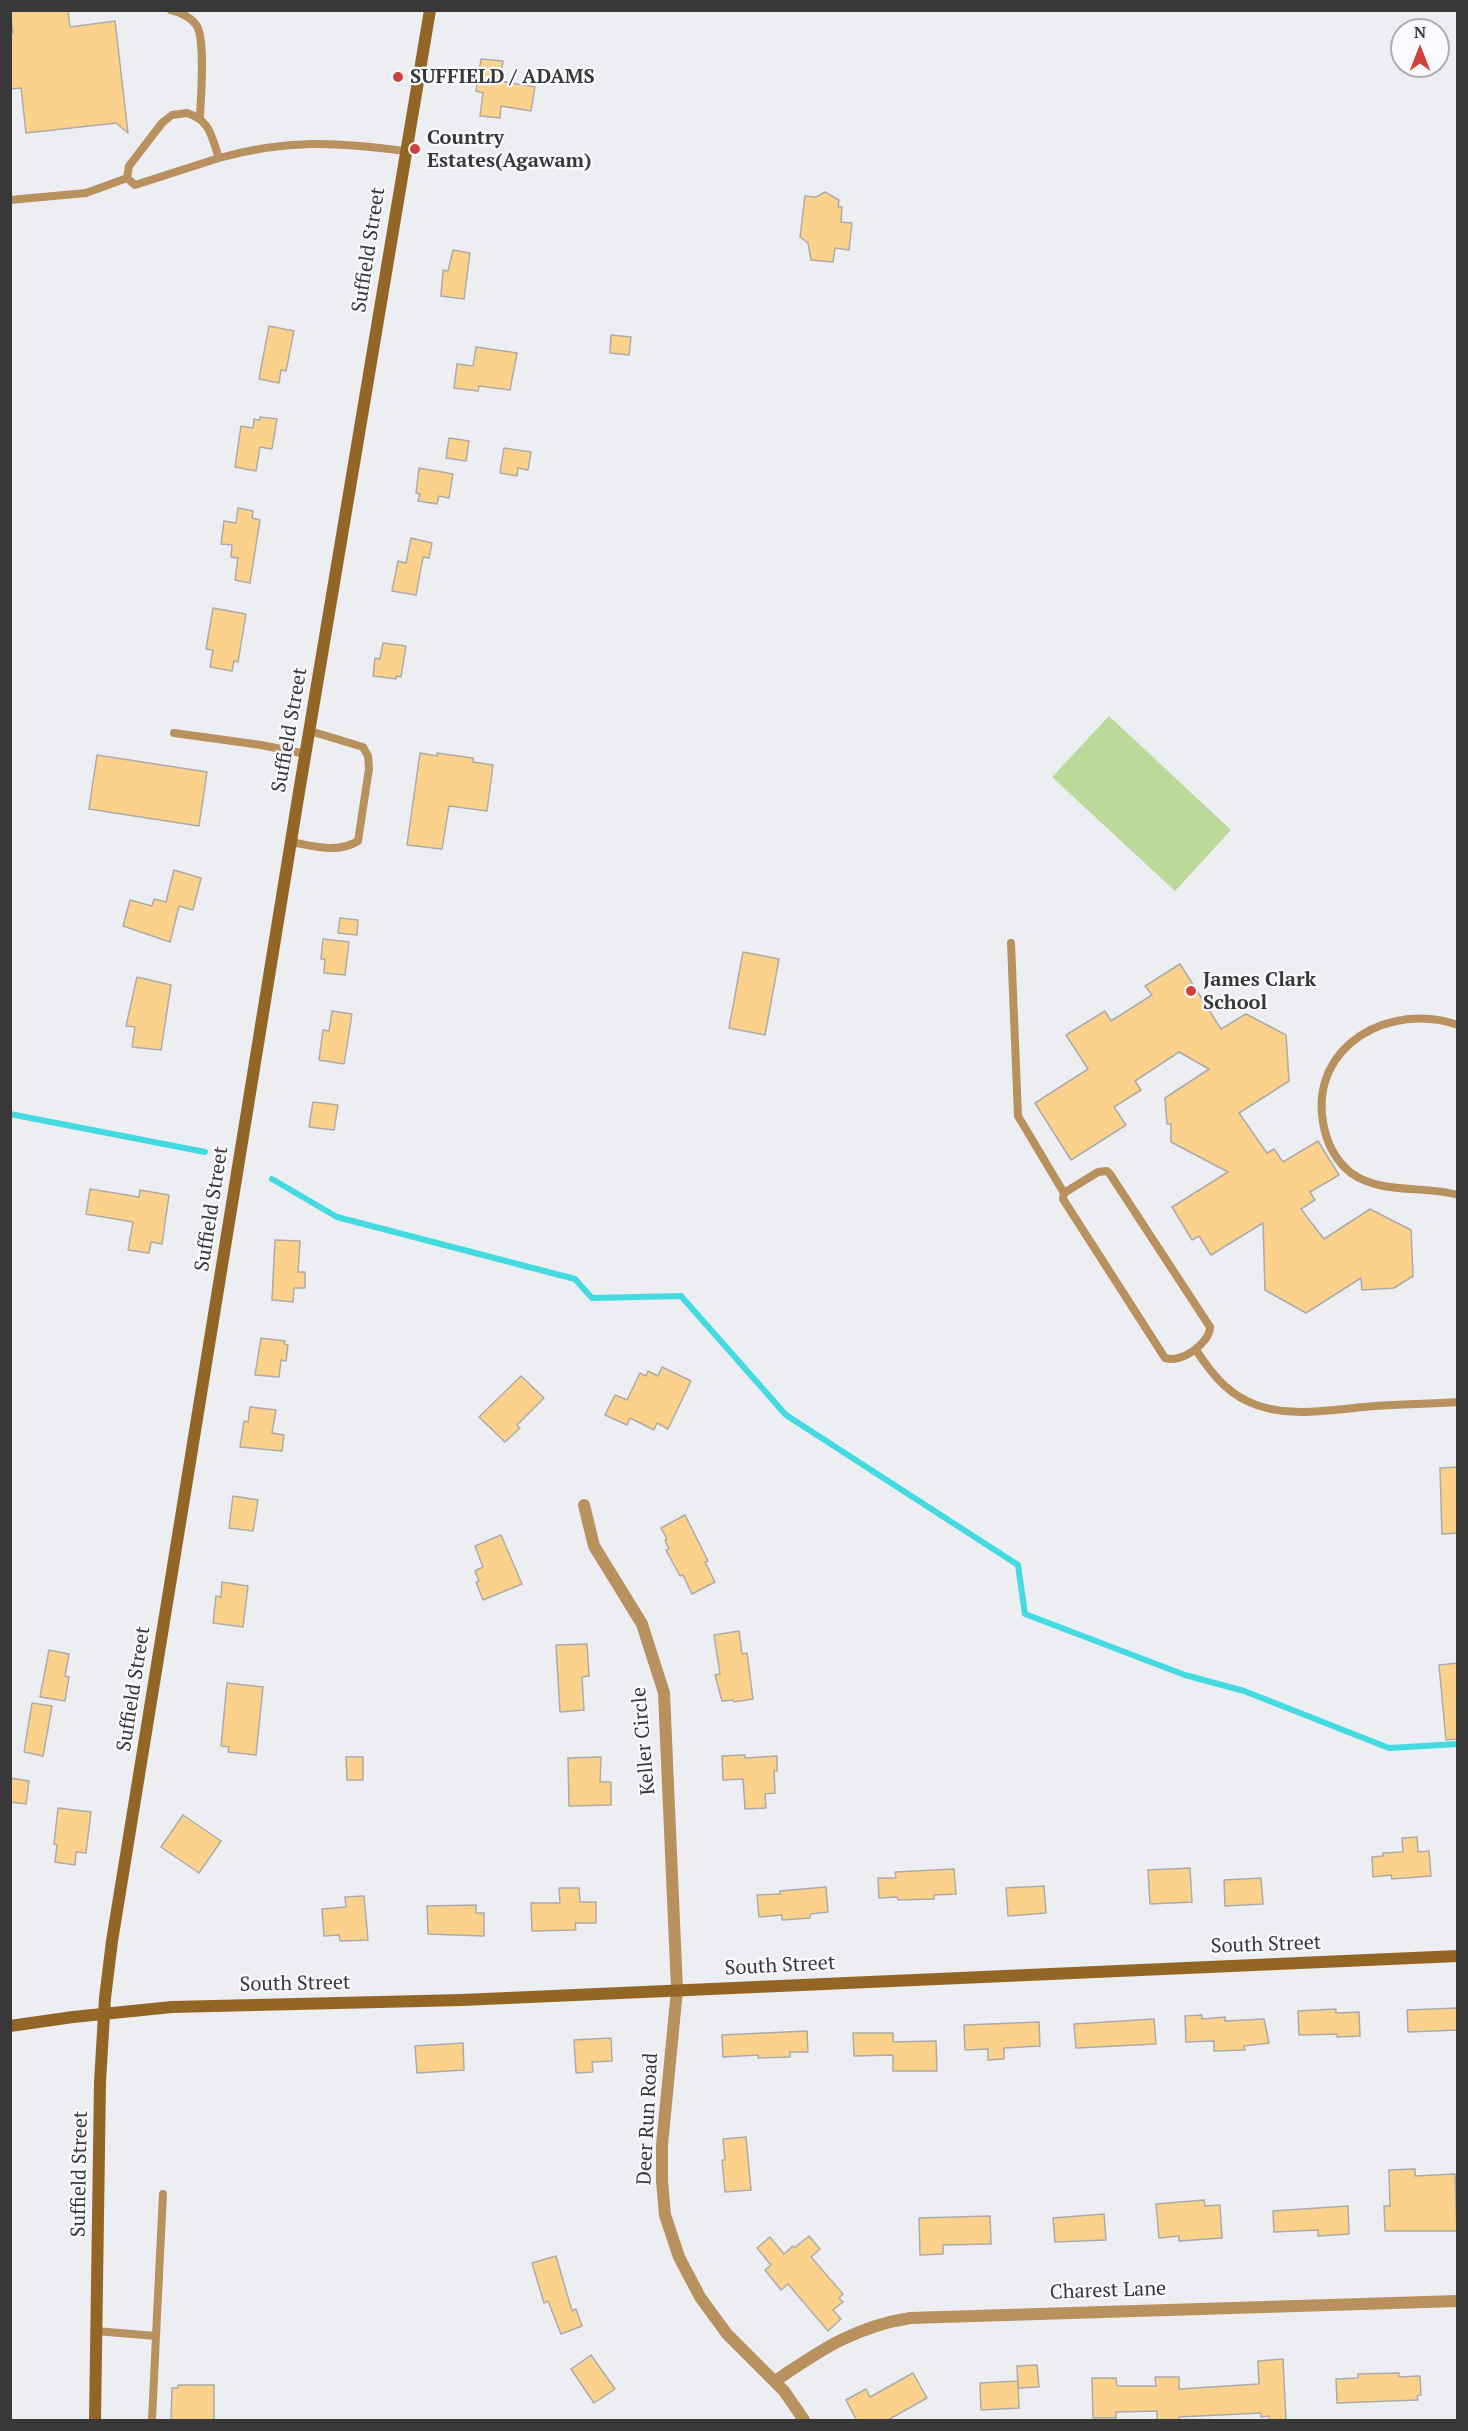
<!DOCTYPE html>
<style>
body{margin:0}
#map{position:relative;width:1468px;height:2431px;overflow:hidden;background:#eceef1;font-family:"PT Serif",serif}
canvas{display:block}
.frame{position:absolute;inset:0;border:12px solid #383839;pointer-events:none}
.north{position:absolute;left:1390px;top:18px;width:60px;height:60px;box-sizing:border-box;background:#fafbff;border:2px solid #acadb0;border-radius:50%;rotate:0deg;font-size:16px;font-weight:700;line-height:24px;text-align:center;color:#383839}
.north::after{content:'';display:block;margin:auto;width:21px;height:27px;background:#d1423c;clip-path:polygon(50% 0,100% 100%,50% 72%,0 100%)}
</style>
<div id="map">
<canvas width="1468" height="2431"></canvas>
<div class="frame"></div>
<div class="north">N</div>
</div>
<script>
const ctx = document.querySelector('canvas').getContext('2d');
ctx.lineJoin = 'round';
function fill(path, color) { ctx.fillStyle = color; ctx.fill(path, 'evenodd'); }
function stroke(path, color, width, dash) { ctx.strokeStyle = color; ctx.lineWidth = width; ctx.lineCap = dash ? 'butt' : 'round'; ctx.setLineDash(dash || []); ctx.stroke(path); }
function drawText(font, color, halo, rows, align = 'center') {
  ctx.font = font + ' "PT Serif",serif'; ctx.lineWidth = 4.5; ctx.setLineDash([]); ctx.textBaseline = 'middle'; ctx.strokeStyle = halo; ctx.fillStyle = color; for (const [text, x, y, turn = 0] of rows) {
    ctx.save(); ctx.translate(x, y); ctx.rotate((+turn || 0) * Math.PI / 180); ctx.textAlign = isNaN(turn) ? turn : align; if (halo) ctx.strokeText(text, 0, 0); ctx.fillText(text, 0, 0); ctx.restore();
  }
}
fill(new Path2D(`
 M1109,716L1231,830L1175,891L1052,777Z`), '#bbda9a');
stroke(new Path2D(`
 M10,1114L205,1152
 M272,1179L337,1217L575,1279L592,1298L681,1296L786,1415L1018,1565L1025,1614L1185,1675L1244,1691L1389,1748L1458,1744`), '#44dae1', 6);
const building = new Path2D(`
 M10,10H68L70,27L115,21L128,133L116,123L26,133L21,88L10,89V33H13Z
 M481,59L503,61L500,81L535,87L531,111L501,106L500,118L480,116L483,93L476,91Z
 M825,192L839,200L838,207H842L841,222L852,223L849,250L835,248L833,262L811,260L808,243L800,237L805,196L816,197Z
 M453,250L470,253L464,299L441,296L443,270L448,271Z
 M269,326L294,331L286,371L281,370L279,383L259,379Z
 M611,335L631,337L629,355L610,353Z
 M476,347L517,353L510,390L479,386L478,391L454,388L457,364L473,366Z
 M260,417L277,419L272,449L260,447L256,471L235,467L241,426L253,428L254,419L260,420Z
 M449,438L469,441L466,461L446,458Z
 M504,448L531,452L528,470L518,468L517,476L500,473Z
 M419,468L453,474L449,498L439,496L437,504L418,501L420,494L416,493Z
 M238,508L253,511L252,518L260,520L250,583L235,580L238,558L231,557L232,545L221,544L224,521L236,523Z
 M411,538L432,543L429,558L423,557L416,595L392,591L398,561L406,563Z
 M213,608L246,614L238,662L234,661L232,671L210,667L213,650L206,649Z
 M383,643L406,646L401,677L396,676V679L373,676L375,658L380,659Z
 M420,753L437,756V753L473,758V762L493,765L487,811L449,806L442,849L407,845Z
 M97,755L207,772L199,826L89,809Z
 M174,870L201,878L193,910L179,906L170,942L123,926L130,900L152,906L154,899L166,902Z
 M340,918L358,920L357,935L338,933Z
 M323,939L349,942L345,975L324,973L325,959H321Z
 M743,952L779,959L765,1035L729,1028Z
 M1180,964L1221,1029L1246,1014L1286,1035L1289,1081L1239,1113L1267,1153L1274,1149L1283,1162L1318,1141L1339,1175L1310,1192L1315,1200L1301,1209L1324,1239L1370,1209L1411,1230L1413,1276L1394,1288L1362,1290L1361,1278L1306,1313L1265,1290L1263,1223L1211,1255L1199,1236L1192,1240L1172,1207L1228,1172L1171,1142V1124H1167L1165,1098L1209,1069L1179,1052L1135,1081L1141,1090L1114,1107L1126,1125L1071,1160L1035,1103L1088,1069L1066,1035L1105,1011L1111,1021L1152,995L1145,986Z
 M137,977L171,985L161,1050L132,1047L135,1027L126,1026Z
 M332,1011L352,1014L344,1064L319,1060L323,1030L329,1031Z
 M313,1102L338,1105L334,1130L309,1127Z
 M90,1189L139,1197L140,1190L169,1195L162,1244L151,1242L149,1253L128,1250L133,1222L86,1214Z
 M275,1240L300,1241L298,1272H305V1288H294L293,1302L272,1300Z
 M261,1338L285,1341L284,1344L288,1345L286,1361L281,1360L279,1377L255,1375Z
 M662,1367L691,1381L668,1429L657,1423L654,1430L630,1418L627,1425L605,1415L615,1395L627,1400L640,1373L646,1376L648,1371L658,1376Z
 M521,1376L544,1398L517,1425L520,1428L505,1442L479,1417Z
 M250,1407L276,1410L272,1433L284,1435L282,1451L240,1447L244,1421L248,1422Z
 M1458,1467V1533L1442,1534L1440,1468Z
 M233,1496L258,1500L253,1531L229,1528Z
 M685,1515L708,1561L705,1562L715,1582L692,1594L683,1575L680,1576L666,1550L669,1549L665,1540L667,1539L661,1528Z
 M501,1535L522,1584L483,1600L476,1582L479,1581L475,1571L483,1567L475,1546Z
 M222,1582L248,1586L243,1627L213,1623L216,1596L221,1597Z
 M739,1631L742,1654L747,1653L753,1699L734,1702L733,1700L722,1701L715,1675L720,1674L714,1635Z
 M587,1644L589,1676L582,1677L584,1710L560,1712L556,1645Z
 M49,1650L69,1654L65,1676L69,1677L65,1701L40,1697Z
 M1458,1663V1739L1446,1740L1439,1665Z
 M227,1683L263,1687L256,1755L228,1752L229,1747L221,1746Z
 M32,1703L52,1706L43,1756L24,1752Z
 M745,1755V1758L777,1756V1771H774L775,1793L765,1794L766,1808L745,1809L743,1779L723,1780L722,1756Z
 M346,1757H363V1780H347Z
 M601,1757L600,1782H611V1805L569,1806L568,1758Z
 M10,1778L29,1781L26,1804L10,1802Z
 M58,1808L91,1812L86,1853L76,1852L75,1865L55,1862L57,1845L54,1844Z
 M183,1815L221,1841L199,1873L161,1847Z
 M1417,1837L1418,1852L1429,1851L1431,1876L1392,1879L1391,1875L1373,1877L1372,1857L1383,1856V1853L1403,1852L1402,1838Z
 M1190,1868L1192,1902L1150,1904L1148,1870Z
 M954,1869L956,1894L934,1895V1899L898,1900L897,1897L879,1898L878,1878H896L895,1872Z
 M1261,1878L1263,1904L1225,1906L1224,1880Z
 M1044,1886L1046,1913L1008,1916L1006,1888Z
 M826,1887L828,1912L810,1914V1918L782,1920V1915L759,1917L757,1895L780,1894V1891Z
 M559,1888H579L580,1902H596V1923H575L576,1930L532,1931L531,1903H560Z
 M364,1896L368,1940L340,1941L339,1935L324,1936L322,1909L346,1907L345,1897Z
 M476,1905V1913H484V1936L428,1934L427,1906Z
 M1458,2008V2030L1408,2032L1407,2010Z
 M1336,2009V2013L1359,2012L1360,2036L1337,2037V2034L1299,2035L1298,2011Z
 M1202,2015V2019L1225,2017V2021L1264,2019L1269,2043L1244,2046L1245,2050L1214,2051V2041L1186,2042L1185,2016Z
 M1154,2019L1156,2044L1076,2048L1074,2024Z
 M1039,2022L1040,2046L1004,2048V2059L988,2060V2049L965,2050L964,2025Z
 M807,2031L808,2052H790V2057L758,2058V2055L723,2057L722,2035Z
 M853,2033H893V2042L936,2041L937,2071H893V2055L854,2056Z
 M611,2038L612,2061L592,2062L593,2072L576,2073L574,2040Z
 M463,2043L464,2070L417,2073L415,2046Z
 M746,2137L751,2190L725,2192L722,2160H725L723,2139Z
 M1415,2169V2176L1455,2174L1457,2231H1385L1384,2206H1390L1389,2170Z
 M1204,2200L1205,2206L1220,2205L1222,2238L1179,2241V2236L1159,2238L1156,2204Z
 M1348,2206L1349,2234L1318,2236V2230L1274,2232L1273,2211Z
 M1104,2214L1106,2240L1055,2242L1053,2218Z
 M990,2216L991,2244L943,2245V2254L920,2255L919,2218Z
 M809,2236L820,2249L811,2257L843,2294L839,2298L843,2302L833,2310L841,2319L828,2331L788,2284L781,2290L765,2270L771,2265L757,2248L770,2237L784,2254L793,2246L794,2248Z
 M556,2256L572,2311L576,2309L582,2326L561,2334L548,2301L544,2303L532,2263Z
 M591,2355L615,2389L594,2403L571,2369Z
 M1283,2359L1286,2421H1269V2416L1261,2417V2413L1179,2417V2421H1157V2411L1116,2412V2418H1093L1092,2378H1116L1117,2386H1156L1155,2377H1179V2389L1259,2384L1258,2361Z
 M1037,2365L1039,2387L1018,2388L1017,2366Z
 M913,2373L927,2398L886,2421H857L846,2400L866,2389L870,2397Z
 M1399,2373V2377L1420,2376L1421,2395L1417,2396L1418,2400L1337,2403L1336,2379L1358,2378V2374Z
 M1018,2381L1019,2408L981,2410L980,2383Z
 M178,2385H214V2421H171L172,2388H178Z`);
fill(building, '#fbd18c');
stroke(building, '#adaba8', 1.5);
stroke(new Path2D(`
 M171,10C180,12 193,18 198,28C205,46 201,96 200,117
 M187,113C211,121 211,136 219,158L135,185L127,178L129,166L162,123L172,115Z
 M219,158C287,139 337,142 405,151
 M10,200L86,193L127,178
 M174,733L261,745L306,754
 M291,842C314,846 337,854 358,841L369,769L368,756L363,747L310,731
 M1011,943L1018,1116L1064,1193
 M1458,1025C1391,1001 1310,1045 1323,1122C1326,1141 1335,1160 1351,1173C1382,1195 1423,1185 1458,1195
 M1107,1171L1110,1174L1210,1327C1210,1343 1181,1364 1165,1358L1063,1199L1064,1193L1098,1172Z
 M1196,1350C1210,1371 1224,1390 1247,1401C1285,1420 1334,1409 1375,1406C1402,1404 1430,1404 1458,1402
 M96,2331L156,2336L152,2420
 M156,2336L163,2194`), '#b9915f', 8);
stroke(new Path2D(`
 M584,1505L594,1546L642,1624L664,1693L677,1990L662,2145V2181L665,2215L679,2257L700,2297L727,2334L784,2391L804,2420
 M775,2381C821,2350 854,2327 910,2318L1458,2301`), '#b9915f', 12);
stroke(new Path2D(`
 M10,2026L73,2017L172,2007L462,2000L1458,1956
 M95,2420L100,2082L105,1998L112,1941L299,792L430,10`), '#946625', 12);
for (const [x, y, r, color] of [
 [398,77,6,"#d1423c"],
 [415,149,6,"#d1423c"],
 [1191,991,6,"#d1423c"]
]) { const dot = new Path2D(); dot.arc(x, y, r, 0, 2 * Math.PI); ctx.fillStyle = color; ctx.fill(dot); stroke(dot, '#fafbff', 2); }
drawText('bold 20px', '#383839', '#fafbff', [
 ["SUFFIELD / ADAMS",410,77],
 ["Country",427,138],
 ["Estates(Agawam)",427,161],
 ["James Clark",1203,980],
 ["School",1203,1003]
], 'left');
drawText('20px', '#383839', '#fafbff', [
 ["Suffield Street",369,250,-81],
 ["Suffield Street",290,730,-80],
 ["Suffield Street",212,1209,-81],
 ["Suffield Street",134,1689,-81],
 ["Keller Circle",644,1741,-95],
 ["South Street",1266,1945,-2],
 ["South Street",780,1966,-3],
 ["South Street",295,1984,-1],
 ["Deer Run Road",648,2119,-87],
 ["Suffield Street",80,2174,-89],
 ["Charest Lane",1108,2291,-2]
]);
</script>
